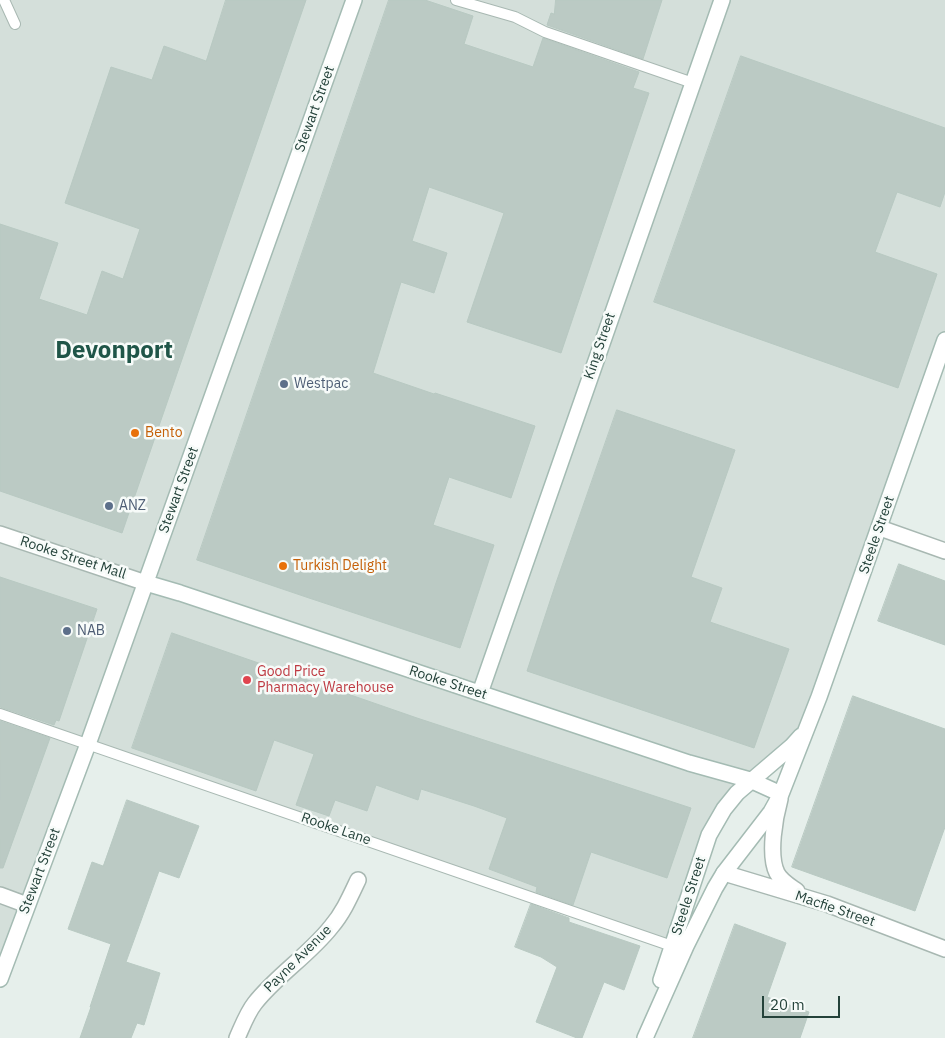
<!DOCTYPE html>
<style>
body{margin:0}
#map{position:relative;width:945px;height:1038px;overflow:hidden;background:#e6efeb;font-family:"IBM Plex Sans",sans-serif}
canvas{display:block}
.scale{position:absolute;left:762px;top:996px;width:78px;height:22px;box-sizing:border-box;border:2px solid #24423a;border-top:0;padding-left:6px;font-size:15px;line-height:18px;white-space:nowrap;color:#24423a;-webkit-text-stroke:4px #f7fbf9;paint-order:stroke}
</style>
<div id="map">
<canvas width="945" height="1038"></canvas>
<div class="scale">20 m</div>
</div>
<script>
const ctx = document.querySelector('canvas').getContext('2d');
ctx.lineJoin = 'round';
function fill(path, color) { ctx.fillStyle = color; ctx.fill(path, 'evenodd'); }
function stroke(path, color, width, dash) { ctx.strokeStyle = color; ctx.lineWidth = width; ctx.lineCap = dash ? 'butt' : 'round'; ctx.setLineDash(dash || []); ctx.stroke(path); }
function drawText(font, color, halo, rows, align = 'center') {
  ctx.font = font + ' "IBM Plex Sans",sans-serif'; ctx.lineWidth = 5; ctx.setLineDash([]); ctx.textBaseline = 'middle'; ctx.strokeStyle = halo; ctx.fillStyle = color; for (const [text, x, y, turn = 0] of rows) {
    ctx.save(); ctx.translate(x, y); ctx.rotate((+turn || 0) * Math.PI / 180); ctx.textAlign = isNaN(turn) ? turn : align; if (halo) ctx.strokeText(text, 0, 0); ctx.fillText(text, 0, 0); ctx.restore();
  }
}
fill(new Path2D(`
 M0,0H945V340L807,729L724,809L672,946L89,744L0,979Z`), '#d4dfda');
const building = new Path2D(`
 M226,0H306L122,533L0,491V224L58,243L39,299L87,315L102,271L123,279L140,229L65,203L111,67L152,80L164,46L206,61Z
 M389,0H425L473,16L464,44L533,67L543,38L639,72L633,88L649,93L561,353L467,322L504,213L429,187L412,241L447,253L434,293L401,282L373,373L434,394L435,393L535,426L511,498L449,477L433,525L494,545L460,648L309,598L197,560Z
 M556,0H662L643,59L547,25L551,13L554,14Z
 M741,56L945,128V192L940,207L897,192L875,252L937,274L898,388L654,302Z
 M617,410L735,450L691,577L722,588L710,622L789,649L754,748L527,671L556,583Z
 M899,564L945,581V645L878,621Z
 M0,577L97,609L59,721L56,720L54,725L0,707Z
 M172,633L417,718L691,808L667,878L591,852L573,905L536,892L537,887L489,869L507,818L474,806L421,789L418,800L376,785L367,811L335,800L329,816L296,805L314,754L274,740L256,791L132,748Z
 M853,696L945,729V827L915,911L792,867Z
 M0,721L50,738L3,868H0Z
 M127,800L199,826L179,878L159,871L126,962L160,973L144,1025L137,1023L131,1038H80L91,1007H90L111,944L68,929L92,862L103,866Z
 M531,904L569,918V922L640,946L624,990L604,982L582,1038H577L536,1022L557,967L541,957L515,947Z
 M735,924L786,943L767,997L809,1012L800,1038H693Z`);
fill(building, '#bbcac4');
stroke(building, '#b8c9c2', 1);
const lane = new Path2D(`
 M4,0L15,24
 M456,0L515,17L545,32L693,83
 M0,714L672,946`);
const street = new Path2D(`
 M880,528L945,551
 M0,534L146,583
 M780,799C775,817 768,855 777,873C781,881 790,886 797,891
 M724,873L827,904L945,949
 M0,895L27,905
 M237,1038C242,1027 247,1013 255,1003C277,975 309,955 331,927C343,913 350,897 358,880`);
const secondary = new Path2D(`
 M146,583L180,593L689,763L750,780L781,794
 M480,693L722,0
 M0,979L88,744L354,0
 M661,980L709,835L724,809L737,793L792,746L801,736
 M645,1038L686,946L715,888L724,873L771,812L781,794L819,697L945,340`);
stroke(lane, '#a8b8b2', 12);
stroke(street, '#a8b8b2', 18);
stroke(secondary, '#a4bbb3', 18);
stroke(lane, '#fff', 10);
stroke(street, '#fff', 15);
stroke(secondary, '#fff', 15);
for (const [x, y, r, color] of [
 [284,384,5,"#5c6f8a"],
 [135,433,5,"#e8710a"],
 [109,506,5,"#5c6f8a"],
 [283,566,5,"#e8710a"],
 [67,631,5,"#5c6f8a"],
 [247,680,5,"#e0444e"]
]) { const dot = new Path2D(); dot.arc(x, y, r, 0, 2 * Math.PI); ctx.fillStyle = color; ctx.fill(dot); stroke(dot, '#f7fbf9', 2); }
drawText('14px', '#24423a', '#f7fbf9', [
 ["Stewart Street",315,109,-70],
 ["King Street",600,346,-71],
 ["Stewart Street",179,490,-70],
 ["Steele Street",877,535,-71],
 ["Rooke Street Mall",73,558,18],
 ["Rooke Street",448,683,18],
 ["Rooke Lane",336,829,19],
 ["Stewart Street",40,871,-69],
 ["Steele Street",689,896,-72],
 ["Macfie Street",835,909,19],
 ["Payne Avenue",298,959,-45]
]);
drawText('14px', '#4e5e75', '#f7fbf9', [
 ["Westpac",294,384],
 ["ANZ",119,506],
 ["NAB",77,631]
], 'left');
drawText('14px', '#c56008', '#f7fbf9', [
 ["Bento",145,433],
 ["Turkish Delight",293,566]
], 'left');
drawText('14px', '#be3a42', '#f7fbf9', [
 ["Good Price",257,672],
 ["Pharmacy Warehouse",257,688]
], 'left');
drawText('bold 24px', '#1f5548', '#f7fbf9', [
 ["Devonport",114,351]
]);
</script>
